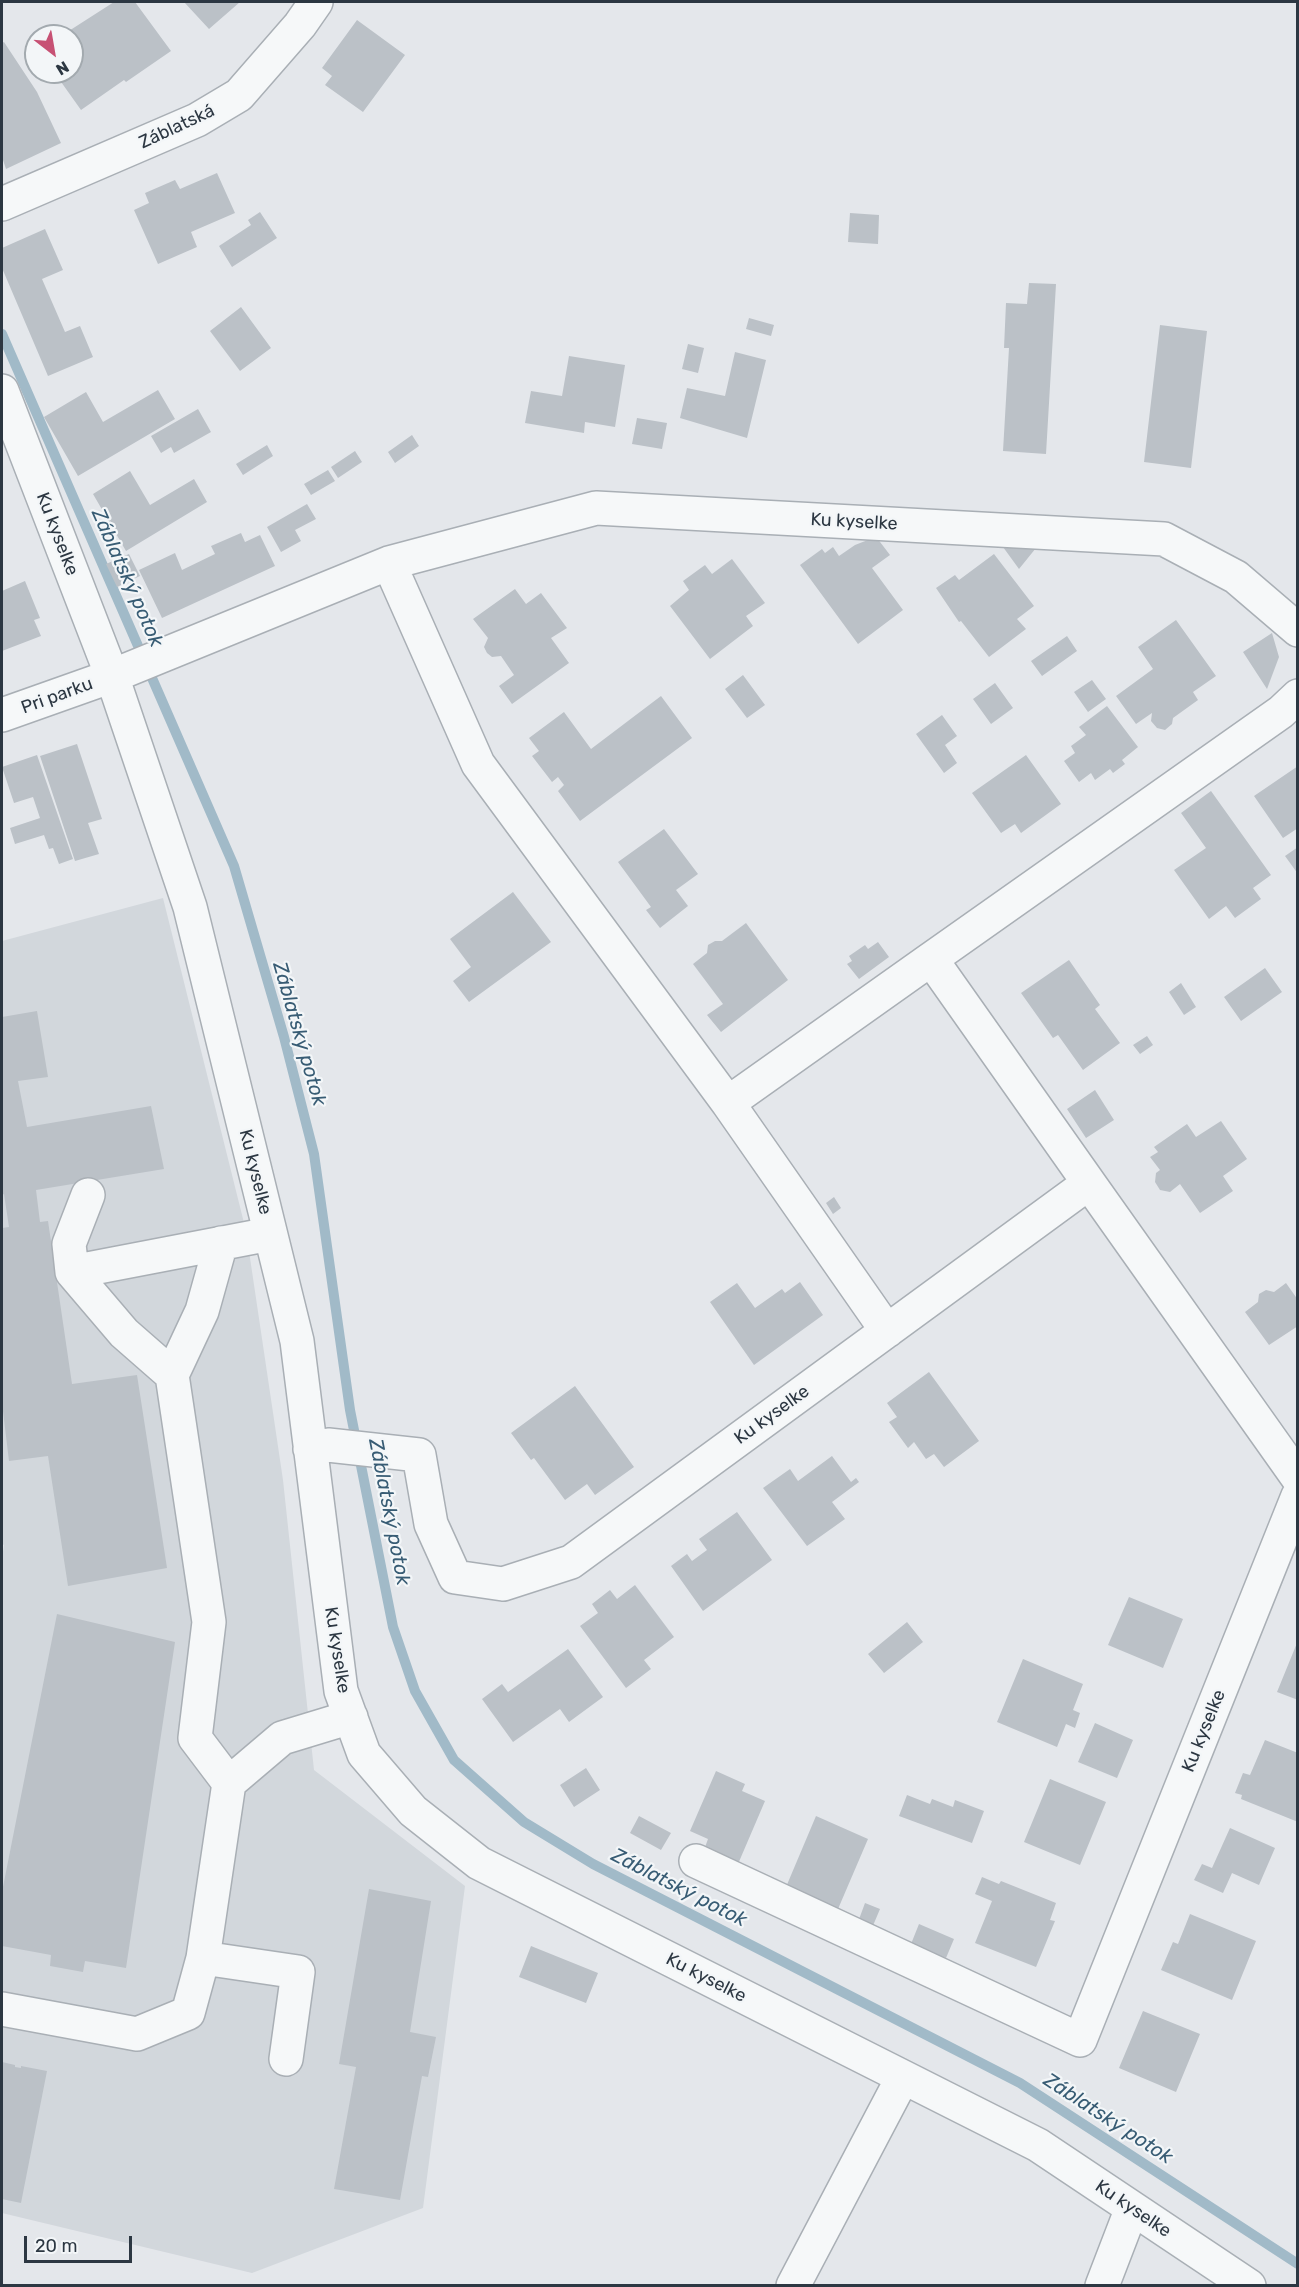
<!DOCTYPE html>
<meta charset="utf-8">
<style>
body{margin:0}
#map{position:relative;width:1299px;height:2287px;overflow:hidden;background:#e4e7eb;font-family:Rubik,sans-serif}
canvas{display:block}
.frame{position:absolute;inset:0;border:3px solid #2c3742;pointer-events:none}
.north{position:absolute;left:24px;top:24px;width:60px;height:60px;box-sizing:border-box;background:#f3f6f8;border:2px solid #a3aaaf;border-radius:50%;rotate:149deg;font-size:16px;font-weight:700;line-height:24px;text-align:center;color:#2c3742}
.north::after{content:'';display:block;margin:auto;width:21px;height:27px;background:#c75174;clip-path:polygon(50% 0,100% 100%,50% 72%,0 100%)}
.scale{position:absolute;left:24px;top:2236px;width:108px;height:27px;box-sizing:border-box;border:3px solid #2c3742;border-top:0;padding-left:8px;font-size:18px;line-height:21px;white-space:nowrap;color:#2c3742;-webkit-text-stroke:4px #f3f6f8;paint-order:stroke}
</style>
<div id="map">
<canvas width="1299" height="2287"></canvas>
<div class="frame"></div>
<div class="north">N</div>
<div class="scale">20 m</div>
</div>
<script>
const ctx = document.querySelector('canvas').getContext('2d');
ctx.lineJoin = 'round';
function fill(path, color) { ctx.fillStyle = color; ctx.fill(path, 'evenodd'); }
function stroke(path, color, width, dash) { ctx.strokeStyle = color; ctx.lineWidth = width; ctx.lineCap = dash ? 'butt' : 'round'; ctx.setLineDash(dash || []); ctx.stroke(path); }
function drawText(font, color, halo, rows, align = 'center') {
  ctx.font = font + ' Rubik,sans-serif'; ctx.lineWidth = 4.5; ctx.setLineDash([]); ctx.textBaseline = 'middle'; ctx.strokeStyle = halo; ctx.fillStyle = color; for (const [text, x, y, turn = 0] of rows) {
    ctx.save(); ctx.translate(x, y); ctx.rotate((+turn || 0) * Math.PI / 180); ctx.textAlign = isNaN(turn) ? turn : align; if (halo) ctx.strokeText(text, 0, 0); ctx.fillText(text, 0, 0); ctx.restore();
  }
}
fill(new Path2D(`
 M163,898L246,1231L283,1480L314,1770L465,1886L423,2208L252,2273L2,2213V1558L4,1545L2,1544V941Z`), '#d2d7dc');
stroke(new Path2D(`
 M2,334L234,866L284,1037L314,1154L350,1410L393,1627L415,1691L454,1760L524,1822L593,1864L1020,2083L1298,2264`), '#a1bac8', 10);
fill(new Path2D(`
 M114,2H135L171,51L126,82L124,80L81,110L54,72H72V36H61Z
 M184,2H240L209,29Z
 M357,20L405,55L363,112L325,85L332,76L322,68Z
 M4,42L37,92L61,143L6,169L2,157V43Z
 M217,173L235,213L191,232L197,247L158,264L134,210L149,203L145,193L175,180L180,189Z
 M260,212L277,238L232,267L219,246L251,225L248,220Z
 M850,213L879,215L878,244L848,242Z
 M45,229L63,270L42,279L65,332L80,326L93,357L48,376L2,268V248Z
 M1029,283L1056,284L1046,454L1003,451L1009,348H1004L1006,303L1027,304Z
 M241,307L271,348L240,371L210,331Z
 M749,318L774,325L771,336L746,329Z
 M1160,325L1207,331L1191,468L1144,462Z
 M688,344L704,348L698,373L682,369Z
 M735,352L766,360L747,438L680,418L687,388L725,396Z
 M569,356L625,365L615,427L585,422L584,433L525,423L531,391L562,396Z
 M158,390L175,419L78,476L44,417L86,392L103,422Z
 M198,409L211,432L174,453L171,447L161,453L151,436Z
 M637,418L667,423L662,449L632,444Z
 M412,435L419,446L395,463L388,452Z
 M267,445L273,456L243,475L236,464Z
 M355,451L362,462L338,478L331,467Z
 M328,470L335,481L311,495L304,484Z
 M130,471L150,505L194,479L207,502L126,551L93,494Z
 M307,504L316,519L295,530L301,541L281,552L267,527Z
 M241,533L245,542L260,535L275,566L162,618L139,570L175,553L182,570L215,554L211,546Z
 M873,538H877L890,555L872,568L903,610L858,644L800,565L822,549L825,553L833,547L839,556L855,545Z
 M1003,547L1036,548L1019,569Z
 M129,554L140,576L117,587L106,564Z
 M994,554L1034,606L1017,619L1026,629L989,657L961,621L959,622L936,588L955,575L959,580Z
 M732,559L765,603L746,616L753,626L710,659L670,606L689,590L683,581L705,565L712,574Z
 M25,581L40,618L34,620L41,636L2,651V591Z
 M515,589L526,604L541,593L567,628L551,638L569,663L512,704L499,686L514,675L501,656L492,657L487,653L484,647L488,638L473,619Z
 M1176,620L1216,676L1193,692L1198,700L1173,718L1172,724L1165,730L1157,728L1151,721L1152,713L1136,724L1116,696L1153,669L1138,647Z
 M1272,633L1279,657L1267,689L1243,652Z
 M1067,636L1077,651L1042,676L1031,661Z
 M743,675L765,705L747,718L725,689Z
 M1092,680L1106,699L1088,712L1074,692Z
 M995,683L1013,708L991,724L973,699Z
 M661,696L692,738L580,821L558,791L564,785L558,777L552,782L532,756L539,751L529,738L564,712L591,749Z
 M1107,706L1138,747L1122,760L1125,764L1113,773L1110,769L1095,780L1091,773L1079,782L1064,761L1075,753L1071,746L1086,735L1079,727Z
 M942,715L957,736L945,745L957,763L944,773L916,734Z
 M77,744L102,819L88,823L99,854L75,861L40,756Z
 M37,755L73,859L59,864L53,848L49,849L44,835L15,844L10,828L40,818L33,797L14,803L2,767Z
 M1026,755L1061,804L1021,833L1015,824L1001,833L972,793Z
 M1298,766V828L1283,838L1254,796Z
 M1211,791L1271,875L1253,888L1261,899L1235,918L1226,906L1209,919L1174,870L1206,848L1181,813Z
 M664,829L698,874L676,890L688,906L660,928L646,910L651,907L618,862Z
 M1298,847V874L1285,856Z
 M513,892L551,942L469,1002L453,981L471,967L450,939Z
 M746,923L788,980L721,1032L707,1015L723,1004L693,964L707,953L708,945L715,941H722Z
 M878,942L889,957L859,979L847,964L852,961L849,956L865,945L868,949Z
 M1069,960L1100,1005L1095,1009L1120,1043L1083,1070L1058,1035L1053,1038L1021,993Z
 M1265,968L1282,992L1241,1021L1224,997Z
 M1181,983L1196,1007L1184,1015L1169,992Z
 M37,1011L48,1077L18,1081L27,1127L151,1106L164,1169L36,1190L40,1222L48,1221L72,1384L137,1375L167,1568L68,1586L48,1456L9,1461L2,1403V1228L9,1227L4,1194L2,1195V1017Z
 M1147,1036L1153,1045L1140,1054L1133,1045Z
 M1095,1090L1114,1120L1086,1138L1067,1109Z
 M1221,1121L1247,1159L1223,1176L1233,1191L1200,1213L1180,1184L1170,1192L1160,1190L1155,1182L1156,1173L1160,1170L1150,1157L1158,1152L1154,1147L1187,1124L1196,1137Z
 M834,1197L841,1208L833,1214L826,1203Z
 M800,1282L823,1315L754,1365L710,1302L737,1283L755,1308L782,1289L785,1293Z
 M1286,1283L1298,1300V1326L1269,1345L1245,1312L1258,1302L1259,1294L1266,1290L1274,1292Z
 M929,1372L979,1441L944,1467L934,1454L926,1459L914,1442L908,1448L889,1422L897,1417L887,1403Z
 M575,1386L634,1467L595,1495L587,1484L565,1500L534,1458L531,1460L511,1433Z
 M832,1456L851,1482L856,1478L859,1482L832,1502L845,1519L807,1546L763,1488L790,1469L798,1481Z
 M737,1512L772,1560L703,1611L671,1566L687,1554L692,1561L707,1550L699,1539Z
 M635,1585L674,1637L644,1660L651,1669L626,1688L580,1626L598,1613L592,1604L610,1590L617,1599Z
 M1129,1597L1183,1619L1163,1668L1108,1645Z
 M57,1614L175,1642L126,1968L85,1961L83,1972L50,1966L51,1955L2,1946V1892Z
 M907,1622L923,1642L884,1673L868,1654Z
 M1297,1643H1298V1700L1277,1692Z
 M568,1649L603,1697L569,1722L560,1709L513,1742L482,1699L502,1684L508,1692Z
 M1023,1659L1083,1684L1073,1710L1080,1713L1075,1728L1066,1724L1057,1747L997,1722Z
 M1095,1723L1133,1740L1117,1778L1078,1762Z
 M1265,1740L1298,1753V1822L1241,1799L1242,1795L1235,1793L1243,1773L1250,1775Z
 M586,1768L600,1790L574,1807L560,1785Z
 M716,1771L745,1784L742,1791L765,1801L738,1864L704,1850L708,1839L690,1831Z
 M1050,1779L1106,1802L1080,1865L1024,1842Z
 M907,1795L930,1804L932,1799L953,1807L955,1800L984,1811L972,1843L899,1816Z
 M639,1816L671,1833L661,1850L630,1833Z
 M816,1816L868,1839L838,1909L786,1887Z
 M1230,1828L1275,1848L1259,1885L1232,1873L1223,1893L1194,1880L1202,1864L1212,1868Z
 M982,1877L999,1884L1001,1881L1056,1903L1050,1920L1055,1921L1036,1967L975,1943L992,1901L975,1894Z
 M369,1889L431,1901L410,2032L436,2037L428,2077L422,2076L400,2200L334,2189L356,2067L339,2064Z
 M865,1903L880,1909L872,1928L858,1922Z
 M1190,1914L1256,1941L1232,2000L1161,1970L1173,1942L1178,1944Z
 M919,1924L954,1939L946,1958L911,1944Z
 M531,1946L598,1973L586,2003L519,1977Z
 M1143,2011L1200,2034L1176,2092L1119,2068Z
 M2,2062L15,2065V2067L21,2068V2066L47,2071L21,2203L2,2199Z`), '#bbc1c7');
const minor = new Path2D(`
 M2,204L197,120L239,95L300,25L316,2
 M2,391L112,676L190,907L297,1341L341,1691L364,1754L413,1811L479,1863L1038,2145L1249,2286
 M389,563L478,764L728,1103L887,1331
 M2,715L112,676L389,563L596,508L1164,539L1236,577L1298,630
 M931,959L1281,712L1298,696
 M728,1103L931,959L1089,1183
 M221,1243L202,1311L172,1375L124,1333L72,1272L270,1234
 M72,1272L69,1244L88,1195
 M172,1375L209,1622L195,1738L229,1783L282,1738L351,1717
 M310,1449L328,1445L419,1455L431,1524L455,1577L503,1584L571,1562L1089,1183L1298,1478
 M696,1861L1080,2040L1298,1496
 M203,1958L298,1972L286,2059
 M2,2009L137,2034L188,2013L203,1958L229,1783
 M793,2286L903,2077
 M1102,2286L1132,2208`);
stroke(minor, '#a9afb5', 36);
stroke(minor, '#f6f8f9', 33);
drawText('18px', '#2c3742', '#f3f6f8', [
 ["Záblatská",177,127,-25],
 ["Ku kyselke",854,522,3],
 ["Ku kyselke",57,534,69],
 ["Pri parku",57,696,-20],
 ["Ku kyselke",255,1172,76],
 ["Ku kyselke",772,1415,-36],
 ["Ku kyselke",337,1650,81],
 ["Ku kyselke",1204,1731,-68],
 ["Ku kyselke",706,1978,27],
 ["Ku kyselke",1133,2209,34]
]);
drawText('italic 20px', '#385c74', '#f3f6f8', [
 ["Záblatský potok",127,578,66],
 ["Záblatský potok",299,1034,74],
 ["Záblatský potok",389,1512,79],
 ["Záblatský potok",679,1888,27],
 ["Záblatský potok",1108,2119,33]
]);
</script>
